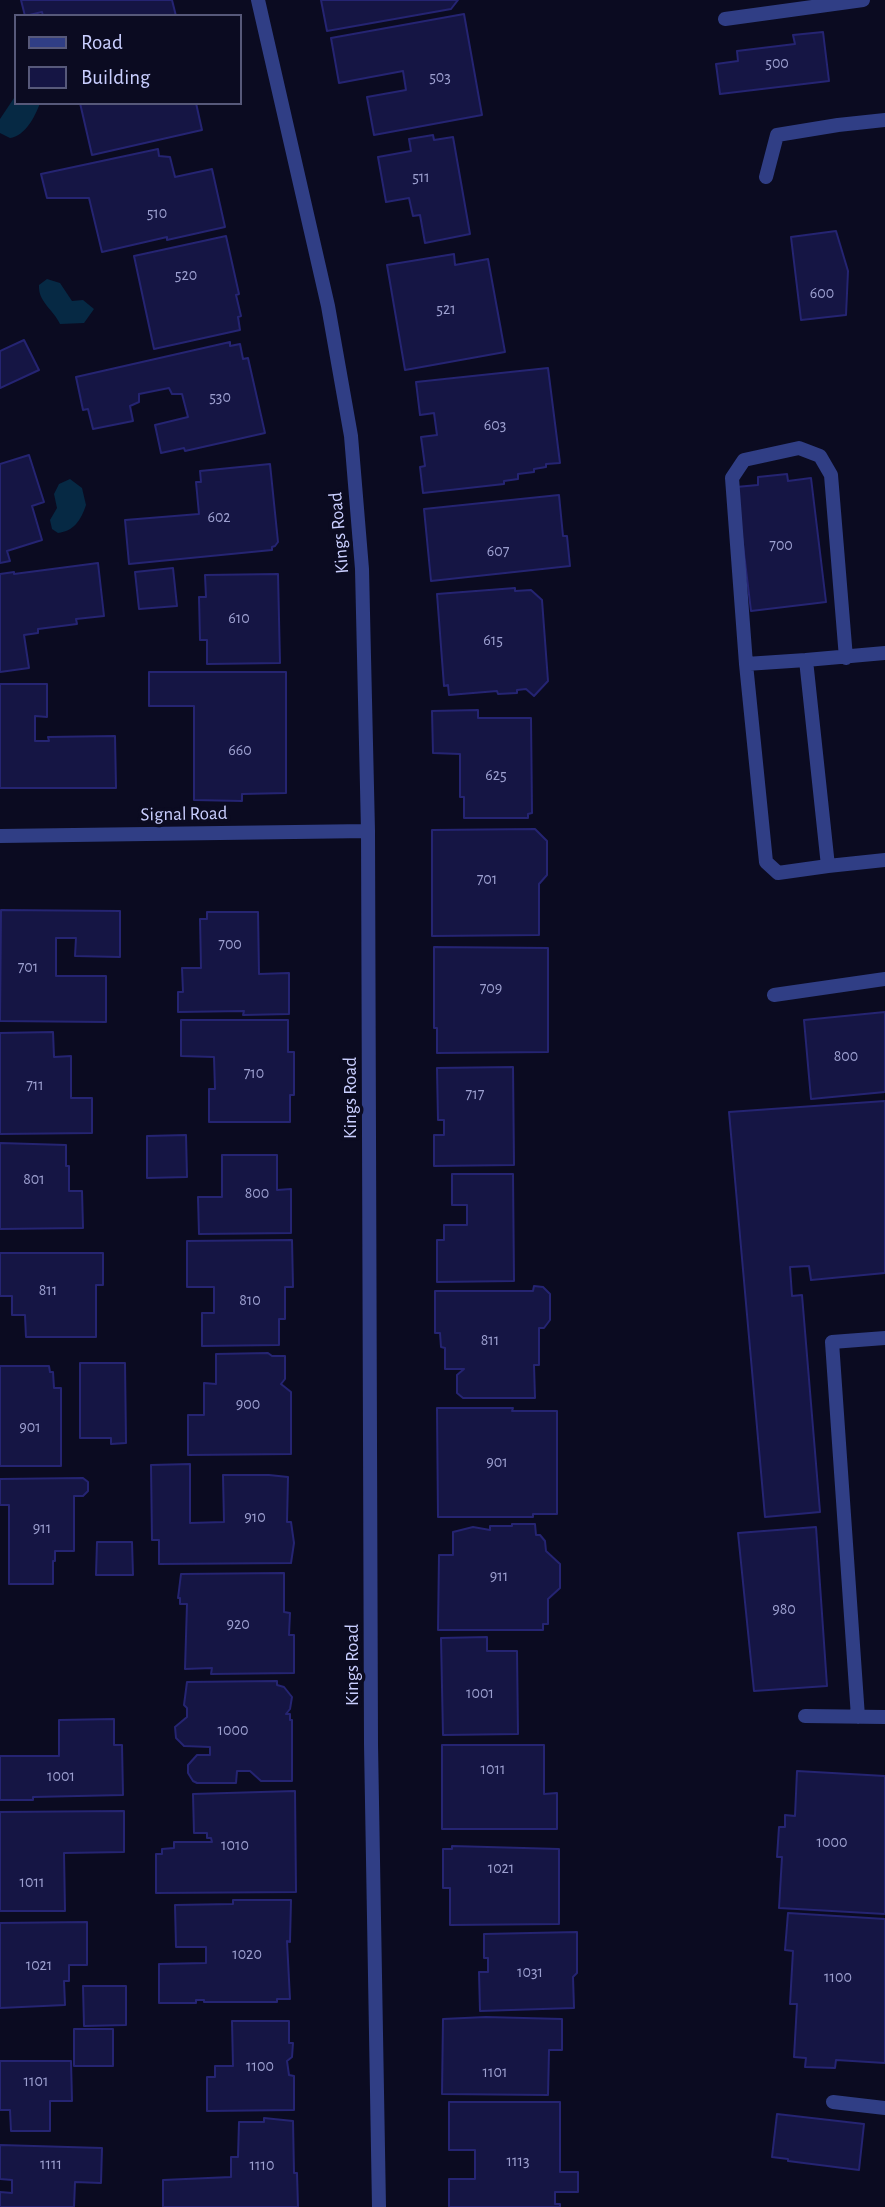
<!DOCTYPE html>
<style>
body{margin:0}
#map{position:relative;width:885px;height:2207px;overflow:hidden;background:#0b0b21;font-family:"Alegreya Sans",sans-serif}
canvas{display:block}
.legend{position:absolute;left:14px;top:14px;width:228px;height:91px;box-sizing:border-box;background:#0b0b21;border:2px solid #57597a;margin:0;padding:9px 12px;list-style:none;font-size:21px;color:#cacfff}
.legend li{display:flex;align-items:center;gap:14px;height:35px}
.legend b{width:35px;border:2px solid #57597a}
</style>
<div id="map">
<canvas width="885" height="2207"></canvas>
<ul class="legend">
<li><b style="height:9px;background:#303e85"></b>Road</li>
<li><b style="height:19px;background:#151544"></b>Building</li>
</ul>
</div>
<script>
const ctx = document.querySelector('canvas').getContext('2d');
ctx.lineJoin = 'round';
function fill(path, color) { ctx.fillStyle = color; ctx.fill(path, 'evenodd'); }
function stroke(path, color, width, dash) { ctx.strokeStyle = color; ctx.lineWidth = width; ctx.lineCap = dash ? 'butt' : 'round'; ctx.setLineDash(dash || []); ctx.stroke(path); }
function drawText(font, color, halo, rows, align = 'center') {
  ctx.font = font + ' "Alegreya Sans",sans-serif'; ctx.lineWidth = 7; ctx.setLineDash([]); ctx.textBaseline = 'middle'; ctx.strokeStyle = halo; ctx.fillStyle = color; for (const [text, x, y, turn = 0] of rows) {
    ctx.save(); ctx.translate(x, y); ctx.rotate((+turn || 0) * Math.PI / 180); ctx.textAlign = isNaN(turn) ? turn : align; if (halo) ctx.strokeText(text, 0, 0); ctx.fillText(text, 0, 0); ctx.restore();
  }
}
fill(new Path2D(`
 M16,95V103H40C35,117 25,136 10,138L0,133V119Z
 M47,279L60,283L72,301L83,300L94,309L84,323L60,324C53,309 38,302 39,285Z
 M70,479L82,488L86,505C81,520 74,531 58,533L52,529L50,520L57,508L54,494L59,484Z`), '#062944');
const building = new Path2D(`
 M21,0H172L176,16H43L42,12L25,16Z
 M321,0H458L451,9L327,31Z
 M464,14L482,115L374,135L367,97L406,90L403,71L339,83L331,38Z
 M823,32L829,81L720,94L716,64L738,61L737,51L795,44L793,35Z
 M80,103H196L202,130L92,155Z
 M433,135L434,140L453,137L470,234L425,243L420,215L413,216L409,198L386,202L378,157L411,151L409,139Z
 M158,149L159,156L170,157L175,177L212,169L225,227L167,240V237L102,252L89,198H47L41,174Z
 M836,231L848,271L846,315L801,320L791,237Z
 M226,236L239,294L236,295L241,316L238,317L240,330L154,349L134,256Z
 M454,254L455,265L488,259L505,352L405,370L387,265Z
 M24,340L39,370L0,388V351Z
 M230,342V346L240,344L243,359L248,358L265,433L185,451L184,448L161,453L155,425L188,417L182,394H172L169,388L139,394V402L130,406L133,421L93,429L88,409L83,410L76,377Z
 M548,368L560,463L546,464V467L534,469V472L518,474V479L504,481V484L423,493L420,467L425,466L421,437L437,435L434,413L420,415L416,382Z
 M29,455L44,502L32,506L42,540L7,551L10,561L0,563V464Z
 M270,464L278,542L275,546L272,547V550L129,564L125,520L199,514L196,482H201L200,471Z
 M787,474L788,481L811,478L826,602L751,611L736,487L758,485V477Z
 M559,495L563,536H567L570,566L431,581L424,509Z
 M98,563L104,616L76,619L77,624L38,629V633L24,635L29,668L0,672V574L14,572V574Z
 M173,568L177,606L139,609L135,572Z
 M278,574L280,663L207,664V640H200L199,597H206L205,575Z
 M515,588V591L531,590L542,600L548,681L534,696L526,689L517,690V693L498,694L497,691L449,695L448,685L444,686L437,594Z
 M149,672H286V793L242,794V801L194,800V706H149Z
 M0,684H47V717L35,716V741H49L48,737L115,736L116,788H0Z
 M478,710V718H531L532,813L528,814V818H464V797H460V754L433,753L432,711Z
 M535,829L547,841V875L539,884V935L432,936V830Z
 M1,910L120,911V957L75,956L76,938H56V976H106V1022L0,1021Z
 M207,912H258L259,974L289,973V1014L243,1015L244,1011L178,1012V992H183L182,968H201L200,919H207Z
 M434,947L548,948V1052L437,1053V1028H434Z
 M885,1012V1092L811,1099L804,1020Z
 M181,1020H288V1052H294V1095H290V1122H209V1089H215L214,1057L181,1056Z
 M53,1032L54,1057L71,1056V1098H92V1133L0,1134V1033Z
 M513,1067L514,1165L434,1166V1135H444V1120H438L437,1068Z
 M885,1101V1273L811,1280L809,1266L790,1267L792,1296L802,1295L820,1512L765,1517L729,1112Z
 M186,1135L187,1177L147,1178V1136Z
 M0,1143L66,1145V1166H69V1191H82L83,1228L0,1229Z
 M222,1155H277V1190L291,1189V1233L199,1234L198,1197H222Z
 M452,1174H513L514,1281L437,1282V1240H444V1225H467V1205H452Z
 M292,1240L293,1287H285V1319H279V1345L202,1346V1313H214V1287H187V1241Z
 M0,1253H103V1285H96V1337H26L25,1315H12V1296H0Z
 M534,1286L543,1287L550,1294V1320L544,1328H539V1365H534L535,1398H463L457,1393V1375L464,1369H445V1348L441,1347L440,1333H435V1291H533Z
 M268,1353L272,1356H285V1379L281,1384L291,1392V1454L188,1455V1415H204V1383L216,1384V1354Z
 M80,1363H125L126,1443L111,1444V1438H80Z
 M0,1366H49L50,1372H53L54,1388H61V1466H0Z
 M437,1408H513L512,1411H557V1514H533V1517H438Z
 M190,1464V1523L224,1522L223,1475H269L288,1477L287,1522H291L294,1543L291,1563L159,1564V1540H152L151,1465Z
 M83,1478L88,1482V1491L83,1496H74V1551H55V1561H53V1584H9V1505H0V1479Z
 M512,1524H535L536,1535H540L545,1541L546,1551L560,1564V1588L548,1599V1624H543V1630H438L439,1555H453V1532L473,1527L490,1530V1526H512Z
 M816,1527L827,1686L754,1691L738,1533Z
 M97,1542H132L133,1575H96Z
 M284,1573V1612L290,1613L289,1635H294V1673L211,1674L212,1668L185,1669L187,1604H180V1598H178L181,1574Z
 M487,1637V1651H517L518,1734L443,1735L441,1638Z
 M277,1681V1685L284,1687L292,1697L290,1709L286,1714H290V1720H292V1781H261L250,1771H237L236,1783H197L193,1781L188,1773V1765L197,1755H210V1747L184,1746L176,1738L175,1727L187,1717V1708L184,1705L187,1682Z
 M114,1719V1745H122L123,1795L33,1797V1800H0V1756H59V1720Z
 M442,1745H544V1794L557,1793V1829H442Z
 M797,1771L885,1776V1914L779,1908L782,1857H777L779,1827H785V1815L795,1816Z
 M295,1791L296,1892L156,1893V1854H162V1849L174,1848V1842H212L211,1838H207V1833H194L193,1794Z
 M124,1811V1852L64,1853L65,1911H0V1812Z
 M452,1846L559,1849V1924L450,1925V1888H443V1849H452Z
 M233,1900H291L290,1942L287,1941L290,1999H277V2002H204V2000H196V2003H159V1964L206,1963V1947H176L175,1905L233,1904Z
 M788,1913L885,1919V2063L836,2060L835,2068L805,2067L806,2058L794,2057L797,2004H790L793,1951L785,1950Z
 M87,1922V1965H69V1981H64L65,2005L0,2008V1923Z
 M577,1932V1973L573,1977L574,2008L480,2011L479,1972H488V1958H484V1934Z
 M83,1986H126V2025L84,2026Z
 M486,2017L562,2019V2050H549L548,2095L442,2094L443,2019Z
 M232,2021H289V2043H293L292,2057L287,2061L289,2075L294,2076V2110L207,2111V2077H215V2066H233Z
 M74,2029H113V2066H74Z
 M0,2061H71L72,2101H50V2131H11L10,2110H0Z
 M449,2102H560V2172H578V2192H555V2204H560V2207H449V2179H475V2150H449Z
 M777,2114L864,2124L859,2170L788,2161V2159L772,2157Z
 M264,2118L293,2121L294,2173H297L298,2207H163V2180L231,2177V2157H238L239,2122H264Z
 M0,2145L102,2148L101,2183L75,2182L74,2207H0V2192L12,2193V2180L0,2179Z`);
fill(building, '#151544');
stroke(building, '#252472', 2);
stroke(new Path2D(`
 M725,19L863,0
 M766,177L777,135L838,125L885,120
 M885,653L806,660L828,866L885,860
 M806,660L746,664L766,862L778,873L828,866
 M746,664L732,478L744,460L799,448L820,456L831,475L846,658
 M774,995L885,979
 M805,1716L885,1717
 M858,1717L832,1342L885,1338
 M833,2102L885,2108`), '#303e85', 14);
stroke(new Path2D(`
 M258,0L328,306L351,436L362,569L368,831L371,1744L379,2207
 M0,836L368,831`), '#303e85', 14);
drawText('16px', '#9da0d0', null, [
 ["500",777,63],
 ["503",440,77],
 ["511",421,177],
 ["510",157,213],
 ["520",186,275],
 ["600",822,293],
 ["521",446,309],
 ["530",220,397],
 ["603",495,425],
 ["602",219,517],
 ["700",781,545],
 ["607",498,551],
 ["610",239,618],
 ["615",493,640],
 ["660",240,750],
 ["625",496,775],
 ["701",487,879],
 ["700",230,944],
 ["701",28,967],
 ["709",491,988],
 ["800",846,1056],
 ["710",254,1073],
 ["711",35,1085],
 ["717",475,1094],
 ["801",34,1179],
 ["800",257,1193],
 ["811",48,1290],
 ["810",250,1300],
 ["811",490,1340],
 ["900",248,1404],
 ["901",30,1427],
 ["901",497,1462],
 ["910",255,1517],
 ["911",42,1528],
 ["911",499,1576],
 ["980",784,1609],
 ["920",238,1624],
 ["1001",480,1693],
 ["1000",233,1730],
 ["1011",493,1769],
 ["1001",61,1776],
 ["1000",832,1842],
 ["1010",235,1845],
 ["1021",501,1868],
 ["1011",32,1882],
 ["1020",247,1954],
 ["1021",39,1965],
 ["1031",530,1972],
 ["1100",838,1977],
 ["1100",260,2066],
 ["1101",495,2072],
 ["1101",36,2081],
 ["1113",518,2161],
 ["1111",51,2164],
 ["1110",262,2165]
]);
drawText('19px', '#cacfff', '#0b0b21', [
 ["Kings Road",339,533,-95],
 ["Signal Road",184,814,-1],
 ["Kings Road",350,1098,-90],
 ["Kings Road",352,1665,-90]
]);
</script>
